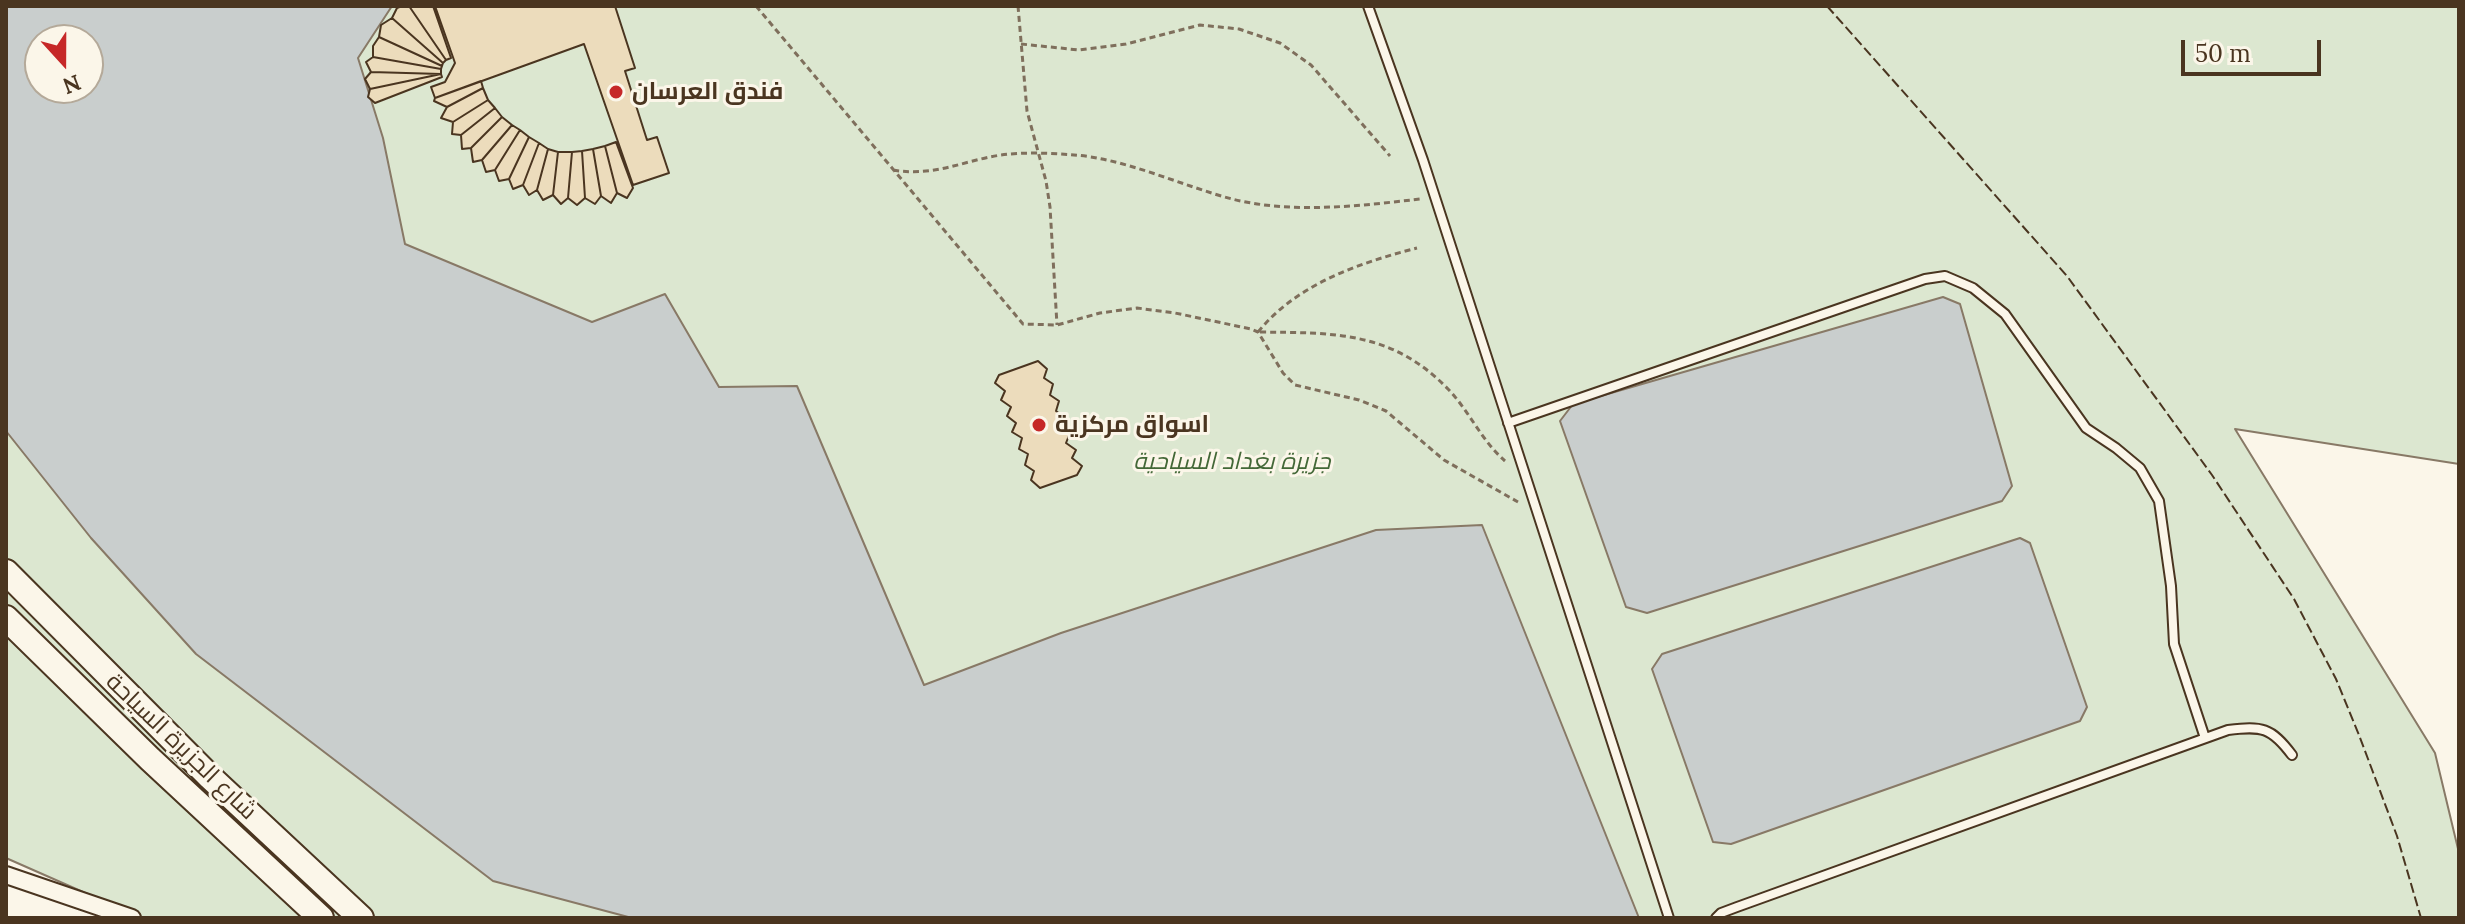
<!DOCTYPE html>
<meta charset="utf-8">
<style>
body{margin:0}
#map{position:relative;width:2465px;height:924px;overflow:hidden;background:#fbf6e9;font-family:Lora,serif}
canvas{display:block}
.frame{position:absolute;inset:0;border:8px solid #4a3520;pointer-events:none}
.north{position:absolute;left:24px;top:24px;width:80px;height:80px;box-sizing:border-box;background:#fbf6e9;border:2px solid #b4a999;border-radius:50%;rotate:159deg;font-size:22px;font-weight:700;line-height:32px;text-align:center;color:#4a3520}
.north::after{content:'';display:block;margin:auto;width:28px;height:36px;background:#c62828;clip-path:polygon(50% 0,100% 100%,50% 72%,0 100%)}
.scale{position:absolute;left:2181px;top:40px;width:140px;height:36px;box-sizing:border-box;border:4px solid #4a3520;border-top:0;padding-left:10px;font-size:24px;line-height:28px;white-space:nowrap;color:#4a3520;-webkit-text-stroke:6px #fbf6e9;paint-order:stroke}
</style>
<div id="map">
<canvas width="2465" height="924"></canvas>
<div class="frame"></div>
<div class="north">N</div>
<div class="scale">50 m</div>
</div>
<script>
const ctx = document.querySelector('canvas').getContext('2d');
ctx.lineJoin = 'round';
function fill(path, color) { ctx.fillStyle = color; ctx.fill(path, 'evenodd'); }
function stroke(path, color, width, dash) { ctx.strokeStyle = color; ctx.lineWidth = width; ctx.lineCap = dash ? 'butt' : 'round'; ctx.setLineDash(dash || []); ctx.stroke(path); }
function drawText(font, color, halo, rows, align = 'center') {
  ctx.font = font + ' Lora,Cairo,serif'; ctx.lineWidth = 6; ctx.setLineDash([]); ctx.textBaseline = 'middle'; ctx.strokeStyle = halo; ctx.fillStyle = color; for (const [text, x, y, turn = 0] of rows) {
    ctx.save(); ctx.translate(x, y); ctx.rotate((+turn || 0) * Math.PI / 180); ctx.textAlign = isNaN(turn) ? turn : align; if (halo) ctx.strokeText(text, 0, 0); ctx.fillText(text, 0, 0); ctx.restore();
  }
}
const green = new Path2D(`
 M6,6H2459V464L2235,429L2435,753L2459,853V918H142L6,858ZM40,40H88V88H40Z`);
fill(green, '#dce7d0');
stroke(green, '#887966', 2);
const water = new Path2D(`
 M6,6H392L358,58L383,138L405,244L592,322L665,294L719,387L797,386L924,685L1061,633L1376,530L1482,525L1639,918H632L493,881L196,654L91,538L6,431ZM40,40H88V88H40Z
 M1943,297L1960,304L2012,486L2002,501L1647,613L1626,607L1560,421L1573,404Z
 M2020,538L2030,543L2087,707L2080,721L1731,844L1713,842L1652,669L1662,654Z`);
fill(water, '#c9cecd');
stroke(water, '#887966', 2);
const building = new Path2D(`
 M402,6H409L446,60L443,63L392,18L397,8Z
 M409,6H433L451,58L446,60Z
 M435,6H615L635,68L625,71L647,140L657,137L669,173L633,185L584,44L435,98L431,87L445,82L455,63Z
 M392,18L443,63L442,66L379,37L381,25Z
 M379,37L442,66L441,69L373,57V46Z
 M373,57L441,69V74L371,72L366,62Z
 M371,72L441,74L370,89L365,79Z
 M441,74L442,77L375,103L368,97L370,89Z
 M481,81L483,88L447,107L434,101L435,98Z
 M483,88L488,100L453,122L441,118L447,107Z
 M488,100L495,108L461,135L452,134L453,122Z
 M495,108L502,117L471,148L462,149L461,135Z
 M502,117L512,125L482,160L473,162L471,148Z
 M512,125L520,130L495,170L486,172L482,160Z
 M520,130L529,137L509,179L499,181L495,170Z
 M529,137L539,143L523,185L513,189L509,179Z
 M616,142L633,188L627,198L617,193L605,146Z
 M539,143L548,149L537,190L529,195L523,185Z
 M605,146L617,193L611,203L601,196L593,149Z
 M548,149L558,152L553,195L543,200L537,190Z
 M593,149L601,196L595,204L585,198L582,151Z
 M582,151L585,198L577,205L568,198L572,152Z
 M558,152H572L568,198L561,204L553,195Z
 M1038,361L1047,369L1044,378L1053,384L1050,395L1059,401L1056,411L1065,418L1061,427L1070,433L1066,443L1076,450L1072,458L1082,466L1077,475L1040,488L1031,480L1034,471L1025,465L1028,454L1019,449L1022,438L1012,432L1016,423L1007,416L1011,407L1001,400L1005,391L995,383L999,375Z`);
fill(building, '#ecdcbc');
stroke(building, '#4a3520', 2);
const service = new Path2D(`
 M1368,6L1423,160L1669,918
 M1508,423L1925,279L1945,276L1973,288L2005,314L2086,428L2116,448L2140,468L2159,501L2171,586L2174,644L2205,738
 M1716,918L1721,913L1737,907L2228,730C2262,726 2271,727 2292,755`);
const minor = new Path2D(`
 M6,875L132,918`);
const secondary = new Path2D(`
 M6,572L210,777L361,918
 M6,618L150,759L321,918`);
stroke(service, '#4a3520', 12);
stroke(minor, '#4a3520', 20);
stroke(secondary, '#4a3520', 28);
stroke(new Path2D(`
 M756,6L1023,324L1057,325L1100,313L1137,308L1175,313L1251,329L1258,332L1283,373L1295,385L1359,400L1386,411L1444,460L1518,502
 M1018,6L1027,111L1046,181L1050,207L1057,325
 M1021,44L1079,50L1126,44L1200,25L1239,29L1280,43L1311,65L1390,156
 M893,170C934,177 962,161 1001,155C1024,152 1050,153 1074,155C1123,158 1183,186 1232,199C1292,214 1359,206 1420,199
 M1258,332C1297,284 1359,263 1417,248
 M1260,332C1334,333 1392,331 1448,389C1470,412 1481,440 1505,461`), '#7f6f5c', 3, [6, 4]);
stroke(service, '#fbf6e9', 8);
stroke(minor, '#fbf6e9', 16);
stroke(secondary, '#fbf6e9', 24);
stroke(new Path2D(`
 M1827,6L2067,276L2212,475L2294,599L2336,679L2359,735L2397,836L2421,918`), '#4a3520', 2, [10, 4]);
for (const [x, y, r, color] of [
 [616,92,8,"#c62828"],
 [1039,425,8,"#c62828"]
]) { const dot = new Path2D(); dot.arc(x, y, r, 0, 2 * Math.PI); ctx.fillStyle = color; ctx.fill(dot); stroke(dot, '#fbf6e9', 3); }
drawText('bold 24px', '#4a3520', '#fbf6e9', [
 ["فندق العرسان",632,92],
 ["اسواق مركزية",1055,425]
], 'left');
drawText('italic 24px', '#436837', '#fbf6e9', [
 ["جزيرة بغداد السياحية",1232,462]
]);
drawText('24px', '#4a3520', '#fbf6e9', [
 ["شارع الجزيرة السياحة",181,747,44]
]);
</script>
